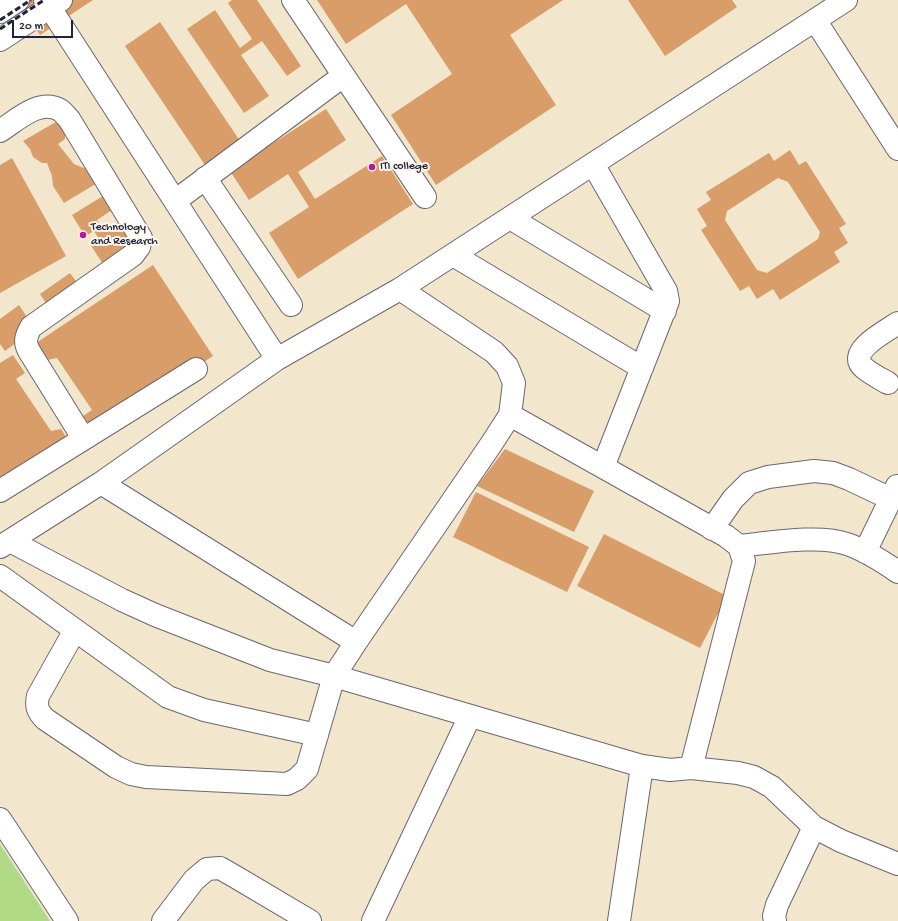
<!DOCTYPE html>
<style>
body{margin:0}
#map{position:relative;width:898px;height:921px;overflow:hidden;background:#f2e6cc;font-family:"Gochi Hand",sans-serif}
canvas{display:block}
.scale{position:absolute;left:12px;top:20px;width:61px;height:18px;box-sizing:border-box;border:2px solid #22223b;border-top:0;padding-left:5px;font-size:12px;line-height:14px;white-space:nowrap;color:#22223b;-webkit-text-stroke:3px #fbf7ec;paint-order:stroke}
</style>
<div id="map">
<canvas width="898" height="921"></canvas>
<div class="scale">20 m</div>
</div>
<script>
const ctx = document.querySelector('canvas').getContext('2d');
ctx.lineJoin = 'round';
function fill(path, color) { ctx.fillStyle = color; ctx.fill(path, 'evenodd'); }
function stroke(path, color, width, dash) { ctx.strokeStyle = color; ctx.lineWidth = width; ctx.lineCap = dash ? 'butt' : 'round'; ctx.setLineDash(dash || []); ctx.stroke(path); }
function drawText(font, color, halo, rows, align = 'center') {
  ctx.font = font + ' "Gochi Hand",sans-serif'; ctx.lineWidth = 4; ctx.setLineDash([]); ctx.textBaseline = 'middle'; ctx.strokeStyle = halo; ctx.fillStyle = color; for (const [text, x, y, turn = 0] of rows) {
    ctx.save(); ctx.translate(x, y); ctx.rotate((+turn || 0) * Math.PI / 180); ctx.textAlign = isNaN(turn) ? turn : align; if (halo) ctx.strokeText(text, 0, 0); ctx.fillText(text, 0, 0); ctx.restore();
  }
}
fill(new Path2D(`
 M0,844L50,921H0Z`), '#b0da85');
fill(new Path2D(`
 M16,0H93L40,35Z
 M232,0H257L301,66L287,76L262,41L241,55L269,96L244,113L187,29L215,10L240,48L252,39L228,3Z
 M317,0H563L510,35L556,105L436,185L391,115L452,74L406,4L346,44Z
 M628,0H732L737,7L665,56Z
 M160,22L240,141L205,165L125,46Z
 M326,109L346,140L298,172L315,199L382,156L413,204L298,279L269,233L309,207L288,174L249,200L230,171Z
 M61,119L65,129V139L58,144L74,164L91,171L99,182L64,203L53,186L52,176L47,163H42L33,157L30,149L23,141Z
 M790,150L799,165L806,161L846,224L839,228L848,243L834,252L840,262L780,300L773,289L757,299L749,286L740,291L701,230L707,226L697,209L711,200L706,192L769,153L774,161ZM778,178L788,182L820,232L818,239L767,273L757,270L725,220L727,211Z
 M12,158L66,256L0,293V165Z
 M103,196L112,210L97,220L104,231L124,219L139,242L103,264L90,244L99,239L94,231L85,236L72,215Z
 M153,265L213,356L95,434L83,416L92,410L57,358L47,360L36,343Z
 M70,273L87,296L56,318L40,294Z
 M19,305L35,329L5,351L0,344V319Z
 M13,355L25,373L16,379L51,431L61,429L72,446L0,494V363Z
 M505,449L594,491L574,532L477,486Z
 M476,492L589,547L567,592L453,537Z
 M604,534L727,596L700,648L577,586Z`), '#d89d69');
const minor = new Path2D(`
 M45,0L277,359
 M293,0L425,197
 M0,12L18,0
 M815,20L898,149
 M0,40L61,0
 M0,131C16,121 39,98 60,110C63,112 66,116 69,119L141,238L139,247L133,255L31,327C26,336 24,342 29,351L83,438
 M593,164L666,291L668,301L603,467
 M205,178L291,305
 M175,201L343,76
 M510,218L665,311
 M453,255L642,368
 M400,289L494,352L507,366L514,383L510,415L726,536L739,546L744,561L691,768
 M888,383C881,379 871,374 864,368C845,352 886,331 898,323
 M101,483L356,642
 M0,491L196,369
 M712,529L733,499L749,483L768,477L814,471L833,473L849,479L891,499
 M10,541L122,600L155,615L270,660L334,676L642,766L670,770L691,768L738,773L754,777L772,787L814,827L841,841L898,864
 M739,546C769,543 819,534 847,544C865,550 882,561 898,572
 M0,547L101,483L277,359L400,289L846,0
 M865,552L897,486
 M0,576L168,697L204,710L317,735
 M75,630L38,696C36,706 37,711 45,719L116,767L131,774L146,777L287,784L297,779L307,769L334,676L356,642L492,443L510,415
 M0,819L67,921
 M163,921L194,880L207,869L220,868L234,876L310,921
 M373,921L470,716
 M619,921L642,766
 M775,921L774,916L777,905L814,827`);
stroke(minor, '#6b676e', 24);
stroke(minor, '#fff', 22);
stroke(new Path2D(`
 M0,20L31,0
 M0,29L44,0`), '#22223b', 3, [6, 3]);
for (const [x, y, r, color] of [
 [372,167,4,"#b5179e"],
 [83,235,4,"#b5179e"]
]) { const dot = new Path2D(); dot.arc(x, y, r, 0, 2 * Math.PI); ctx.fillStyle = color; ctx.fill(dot); stroke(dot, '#fbf7ec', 1.5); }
drawText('12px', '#22223b', '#fbf7ec', [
 ["ITI college",380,167],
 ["Technology",91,228],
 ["and Research",91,242]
], 'left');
</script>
